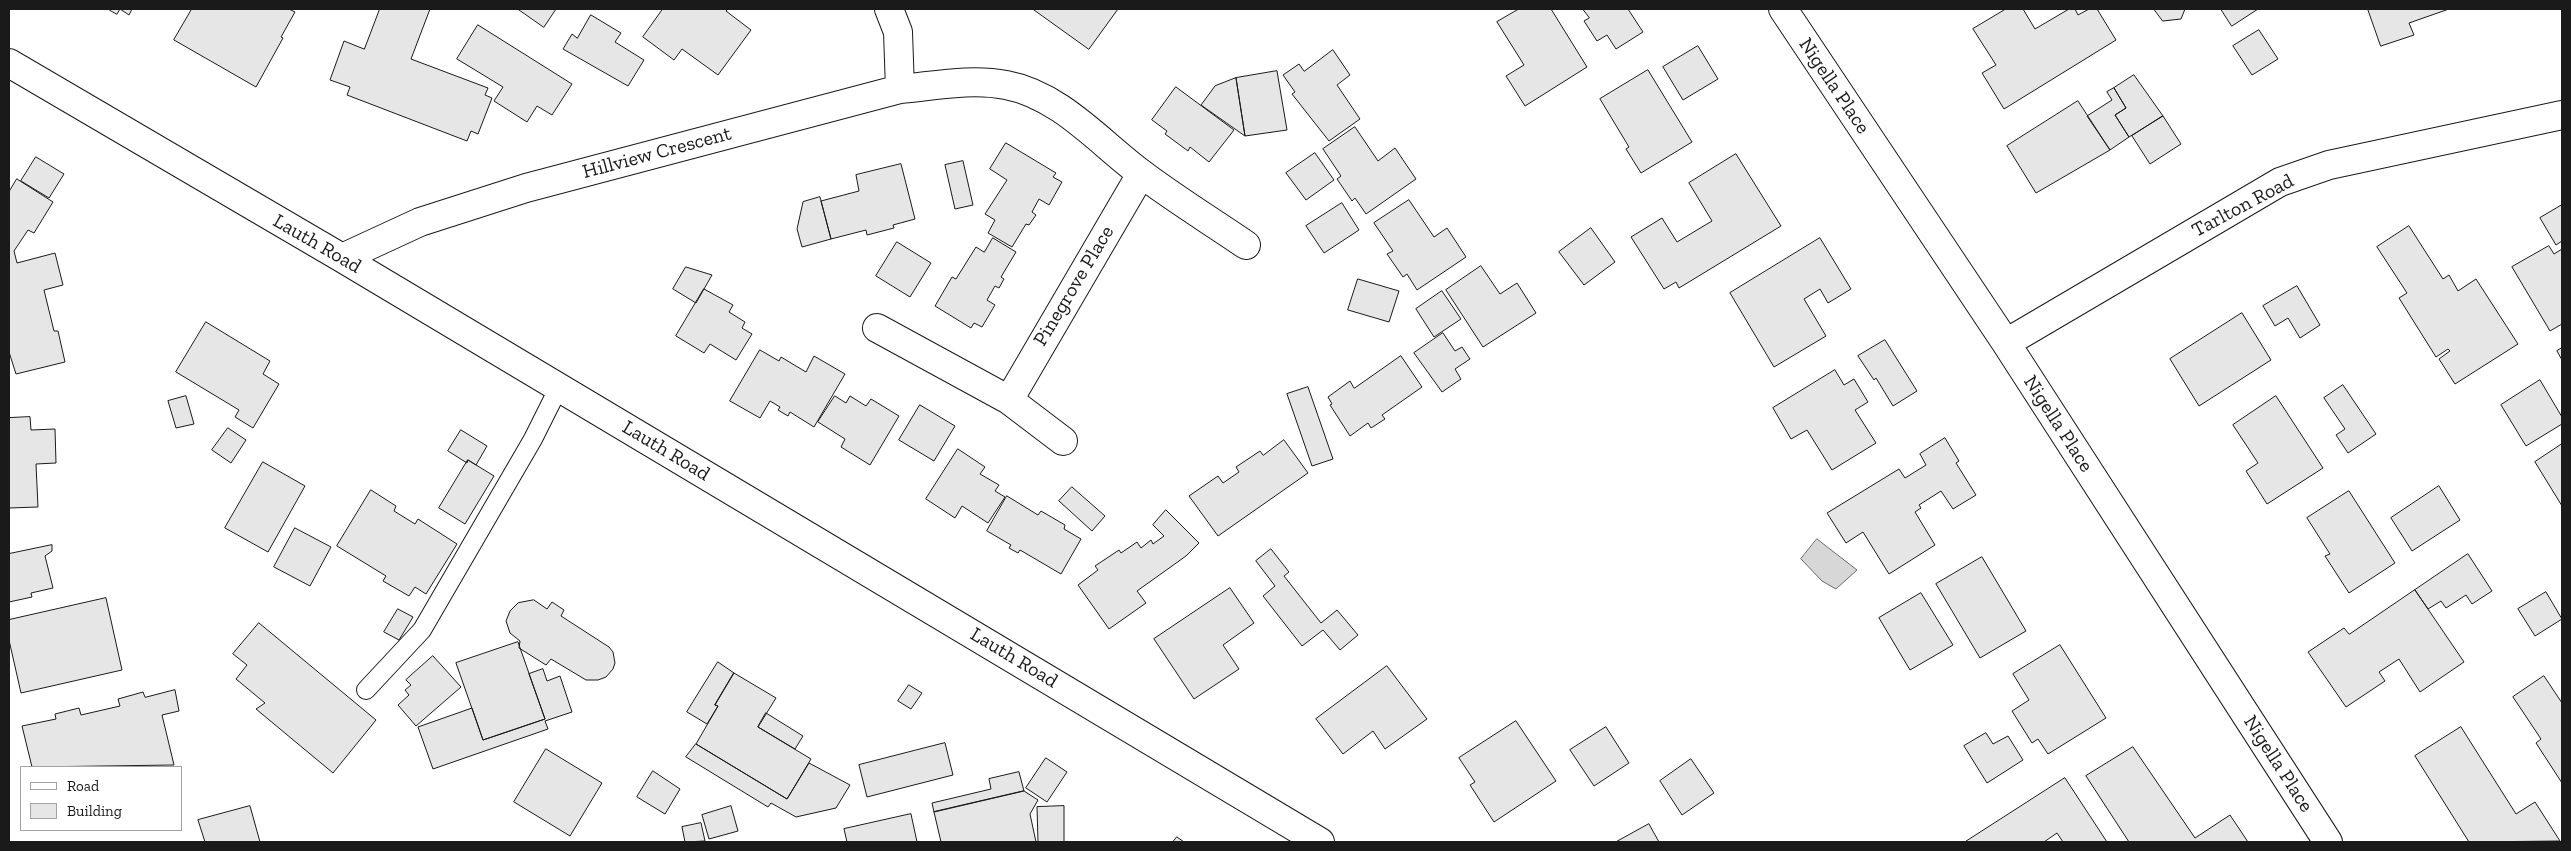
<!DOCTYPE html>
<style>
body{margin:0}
#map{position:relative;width:2571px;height:851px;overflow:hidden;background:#fff;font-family:"Zilla Slab",serif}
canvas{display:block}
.frame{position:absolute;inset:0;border:10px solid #1a1a1a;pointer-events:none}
.legend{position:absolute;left:20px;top:766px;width:162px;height:65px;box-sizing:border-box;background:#fff;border:1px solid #a3a3a3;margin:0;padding:6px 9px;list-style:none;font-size:15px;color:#1a1a1a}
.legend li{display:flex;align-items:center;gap:10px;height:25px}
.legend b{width:25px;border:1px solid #a3a3a3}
</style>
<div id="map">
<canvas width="2571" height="851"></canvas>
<div class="frame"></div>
<ul class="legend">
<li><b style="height:6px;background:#fff"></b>Road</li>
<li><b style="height:14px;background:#e6e6e6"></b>Building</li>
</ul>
</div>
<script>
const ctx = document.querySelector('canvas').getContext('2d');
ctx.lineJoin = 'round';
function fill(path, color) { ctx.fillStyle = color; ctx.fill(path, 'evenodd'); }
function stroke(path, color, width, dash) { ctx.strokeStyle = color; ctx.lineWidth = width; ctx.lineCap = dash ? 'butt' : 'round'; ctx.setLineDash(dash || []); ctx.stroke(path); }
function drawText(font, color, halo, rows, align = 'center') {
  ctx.font = font + ' "Zilla Slab",serif'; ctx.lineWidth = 4; ctx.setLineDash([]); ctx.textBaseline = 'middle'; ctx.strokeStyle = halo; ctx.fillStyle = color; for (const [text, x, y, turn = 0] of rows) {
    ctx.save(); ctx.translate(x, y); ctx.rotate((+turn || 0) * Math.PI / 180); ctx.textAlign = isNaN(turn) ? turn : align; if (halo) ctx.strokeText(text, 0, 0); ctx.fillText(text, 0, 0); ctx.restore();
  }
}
const water = new Path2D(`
 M1817,539L1857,570L1836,589L1822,581L1801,559Z`);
fill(water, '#d7d7d7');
stroke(water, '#6a6a6a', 1);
const building = new Path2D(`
 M108,9H132L129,15L120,9L117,14Z
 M192,9H289L295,12L281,37L283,38L256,87L174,40Z
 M380,9H430L411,59L488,88L485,95L492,98L478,134L471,131L467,141L347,95L350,87L330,80L344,41L364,49Z
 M518,9H556L544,27Z
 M663,9H728L726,11L751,30L718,75L682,49L674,60L643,37Z
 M1033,9H1118L1089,49Z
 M1519,9H1551L1587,67L1525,106L1506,76L1524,65L1497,22Z
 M1583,9H1628L1643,32L1616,49L1607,35L1597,41L1584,21L1589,18Z
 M2006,9H2023L2035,29L2069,9H2075L2078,15L2089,9H2097L2116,40L2004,109L1982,73L1996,65L1973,29Z
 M2154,9H2185L2181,19L2163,21Z
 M2221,9H2258L2232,26Z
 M2368,9H2449L2409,23L2414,35L2381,46Z
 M591,15L621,33L615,42L644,60L628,86L563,49L572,34L577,38Z
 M478,25L572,84L552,115L537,106L527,122L494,101L503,87L457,59Z
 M2259,30L2278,59L2252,75L2233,46Z
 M1698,46L1718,79L1683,100L1663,67Z
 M1333,50L1350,75L1337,85L1360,119L1329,141L1292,94L1295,92L1283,75L1299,64L1304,71Z
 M1648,70L1692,142L1641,173L1626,149L1629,147L1600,99Z
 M1277,71L1287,130L1245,136L1236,78Z
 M2134,75L2163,116L2129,137L2115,115L2126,108L2114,88Z
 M1236,78L1245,136L1201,105L1215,86Z
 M1176,87L1234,130L1209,162L1190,147L1188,151L1165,134L1167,131L1152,120Z
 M2114,88L2126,108L2115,115L2129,137L2110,150L2087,116L2112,100L2107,92Z
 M2078,101L2110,150L2036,193L2007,146Z
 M2163,116L2181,144L2150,164L2132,136Z
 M1355,127L1378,161L1395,148L1416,179L1366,214L1355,198L1352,201L1337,179L1341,176L1323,149Z
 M1006,143L1056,173L1053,177L1062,182L1049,205L1039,199L1032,212L1036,215L1029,225L1026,224L1012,247L988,233L995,220L985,214L1007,180L990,169Z
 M1315,153L1334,180L1306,200L1286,173Z
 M1736,154L1781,226L1679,288L1676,282L1664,289L1631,237L1662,218L1677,242L1712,221L1689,183Z
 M36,157L64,174L49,198L21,181Z
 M963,161L973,205L955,209L945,165Z
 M901,164L915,219L893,225L894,228L867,235L866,230L831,239L821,201L859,191L856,175Z
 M17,179L53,202L34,233L28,230L14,251L17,263L55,253L63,285L44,290L54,331H58L65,362L16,374L9,352V192Z
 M820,197L831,239L802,247L797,229L803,202Z
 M1409,200L1434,237L1447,228L1466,257L1417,290L1407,274L1403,277L1387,254L1393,251L1374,223Z
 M1342,203L1359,230L1324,253L1306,226Z
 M2562,205V241L2556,245L2540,218Z
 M2409,226L2443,279L2449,275L2458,291L2476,279L2518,344L2455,384L2439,359L2450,351L2448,349L2436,357L2399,298L2407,293L2377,247Z
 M1591,228L1615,262L1584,285L1559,252Z
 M993,238L1016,252L1001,277L1004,279L999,288L995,286L987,300L995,305L982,327L974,323L971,328L935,306L952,277L956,279L976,247L984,252Z
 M1820,238L1851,289L1828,303L1820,289L1804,299L1826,336L1774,367L1730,293Z
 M897,242L931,263L910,297L876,276Z
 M2549,246L2554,254L2562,249V324L2550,331L2512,267Z
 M1481,266L1500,294L1517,283L1536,313L1483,347L1446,290Z
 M686,267L712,275L696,303L673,289Z
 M1358,279L1399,291L1389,322L1348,310Z
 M2297,286L2320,325L2300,338L2288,318L2275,326L2263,306Z
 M704,289L733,305L729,312L745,322L742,328L752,334L736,360L710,344L704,353L676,336Z
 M1442,291L1461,319L1434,337L1416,309Z
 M2242,313L2271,360L2199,406L2170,359Z
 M206,322L270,361L263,374L279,384L253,428L235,417L239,410L176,372Z
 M1443,333L1455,351L1462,347L1470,359L1455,369L1461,379L1442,392L1414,353Z
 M1885,340L1917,391L1893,406L1876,378L1874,380L1858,356Z
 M2562,348V360L2557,351Z
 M760,350L779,361L781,357L806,372L814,356L845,374L814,427L790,412L788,416L778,410L780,407L770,401L760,418L730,401Z
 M1401,356L1422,387L1382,415L1385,419L1371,428L1368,423L1350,436L1330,405L1332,404L1328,397L1350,381L1354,388Z
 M1835,370L1844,385L1854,379L1868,402L1855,410L1876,443L1832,470L1807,430L1791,439L1773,408Z
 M2540,380L2562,417V424L2526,446L2501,405Z
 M2343,385L2376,434L2348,453L2336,435L2345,429L2324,398Z
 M1308,387L1333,459L1312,466L1287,394Z
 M186,396L194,424L176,428L168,401Z
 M835,396L846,403L850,396L866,406L871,399L899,416L870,465L841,447L845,439L818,422Z
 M2276,396L2323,468L2267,504L2246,471L2258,463L2233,425Z
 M920,405L955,426L934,461L899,440Z
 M30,417L31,430L55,429L56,463L36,464L38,507L9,508V418Z
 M228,428L246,440L231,463L212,450Z
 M461,430L487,446L476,465L468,460L467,463L448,451Z
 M1945,438L1959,461L1956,463L1976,495L1953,509L1941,491L1919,505L1921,508L1915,512L1935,545L1889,574L1863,532L1846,543L1827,513L1899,469L1905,478L1926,465L1920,454Z
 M1284,440L1308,473L1218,536L1189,496L1218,476L1223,483L1239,472L1236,467L1260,451L1263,455Z
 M2562,444V506L2535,462Z
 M958,449L985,467L980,474L999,485L995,491L1005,497L988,523L962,506L955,518L926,499Z
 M468,460L494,476L465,524L439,508Z
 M263,462L305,486L268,552L225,528Z
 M2439,486L2460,520L2412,551L2391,518Z
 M1072,487L1105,516L1092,531L1059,501Z
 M371,490L396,506L394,511L415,524L418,519L457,544L426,594L415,587L409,596L383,581L386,576L337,546Z
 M2349,491L2395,563L2349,593L2325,556L2330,554L2307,518Z
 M1007,496L1038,515L1041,511L1065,525L1064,529L1081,539L1061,574L1020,550L1018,553L1009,548L1011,545L987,531Z
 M1166,510L1199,543L1186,556L1137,591L1146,603L1109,629L1078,585L1098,570L1095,566L1119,550L1121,553L1137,542L1141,548L1151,540L1153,544L1164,536L1153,525Z
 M295,528L331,547L310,586L274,567Z
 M52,545V551L45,556L53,588L31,593L32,597L9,602V554Z
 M1271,549L1289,572L1284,576L1321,623L1337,610L1358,635L1340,650L1323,630L1302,646L1263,596L1275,586L1256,561Z
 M2468,554L2492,591L2472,604L2466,595L2446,608L2441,601L2428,609L2415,590Z
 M1982,557L2026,631L1980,658L1936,584Z
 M1230,588L1254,623L1223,645L1239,669L1194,699L1154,639Z
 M2415,590L2464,662L2420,692L2399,659L2379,672L2385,681L2346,707L2308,652L2344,628L2349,634Z
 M2546,592L2562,619L2535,636L2518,609Z
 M1921,593L1953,645L1910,670L1879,618Z
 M106,598L122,670L21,693L9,640V620Z
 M534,600L547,609L552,602L564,610L561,616L609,647L613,652L615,663L613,669L606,677L598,680H586L551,659L546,665L519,648L520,641L510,633L506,621L510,611L518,603Z
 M398,609L413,617L399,640L384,632Z
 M259,623L376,720L333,773L256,709L265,703L236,679L247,665L233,654Z
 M518,642L545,719L483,740L456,663Z
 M2060,645L2106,718L2048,754L2038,739L2032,743L2012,711L2029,700L2013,674Z
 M433,656L461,687L416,726L398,705L409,695L405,690L411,685L406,680Z
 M718,662L734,673L715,705L718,706L707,724L687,712Z
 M1387,666L1427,719L1385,749L1373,731L1343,754L1316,719Z
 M543,669L547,681L560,676L572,712L545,721L548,729L433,769L418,727L472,708L483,740L545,719L529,674Z
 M734,673L776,698L758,727L811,759L787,799L696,744L718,706L715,705Z
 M2544,676L2562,703V783L2536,743L2541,739L2513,697Z
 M909,685L922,693L911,709L898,701Z
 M175,690L179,711L162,715L174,765L32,767L22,726L56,719L55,714L79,708L81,715L120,706L118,699L143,692L145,697Z
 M766,713L803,736L795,749L758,727Z
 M1516,721L1556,781L1494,822L1470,785L1475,782L1459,758Z
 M1606,727L1629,763L1594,786L1570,750Z
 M2461,727L2516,814L2535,802L2560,841L2469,842L2415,756Z
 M1986,733L1993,744L2008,736L2023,760L1987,783L1964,746Z
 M945,743L953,775L867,797L859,765Z
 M696,744L787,799L809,763L850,785L836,808L796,817L771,803L768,807L686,757Z
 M2133,747L2195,838L2230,815L2248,842H2129L2086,776Z
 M546,749L602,783L570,836L514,802Z
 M1046,758L1067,772L1047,802L1026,788Z
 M1691,759L1714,793L1682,815L1660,781Z
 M653,771L680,789L665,814L637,797Z
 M1019,772L1024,791L934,812L932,803L991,789L989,779Z
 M2065,778L2107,842H2063L2057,833L2044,842H1965Z
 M1024,791L1038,800L1030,814L1036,842H941L934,812Z
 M250,806L260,842H205L198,820Z
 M731,806L738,831L709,839L702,815Z
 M1064,806V842H1038L1037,807Z
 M911,814L917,842H847L844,829Z
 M701,823L705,841L685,842L682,827Z
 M1649,824L1659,842H1616Z
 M1177,837L1184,842H1173Z`);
fill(building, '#e6e6e6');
stroke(building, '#1a1a1a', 1);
const lane = new Path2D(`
 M366,690L422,630L533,439L559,387`);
const street = new Path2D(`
 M1783,9L2006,343L2328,842
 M9,63L342,258L1320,842
 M900,89C934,86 971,78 1006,85C1060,95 1100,143 1142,174C1175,199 1211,221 1246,245
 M342,258L420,222L526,188L900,89L898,32L889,9
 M877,328L1009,400L1063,441
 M2006,343L2280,182L2329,165L2562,115
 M1009,400L1141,174`);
stroke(lane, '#1a1a1a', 20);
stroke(street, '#1a1a1a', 30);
stroke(lane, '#fff', 18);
stroke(street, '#fff', 28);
drawText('20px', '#1a1a1a', '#fff', [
 ["Nigella Place",1834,86,56],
 ["Hillview Crescent",657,153,-15],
 ["Tarlton Road",2243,206,-28],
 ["Lauth Road",317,244,30],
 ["Pinegrove Place",1074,286,-59],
 ["Nigella Place",2058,424,57],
 ["Lauth Road",666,451,31],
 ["Lauth Road",1014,658,31],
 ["Nigella Place",2278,764,57]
]);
</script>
